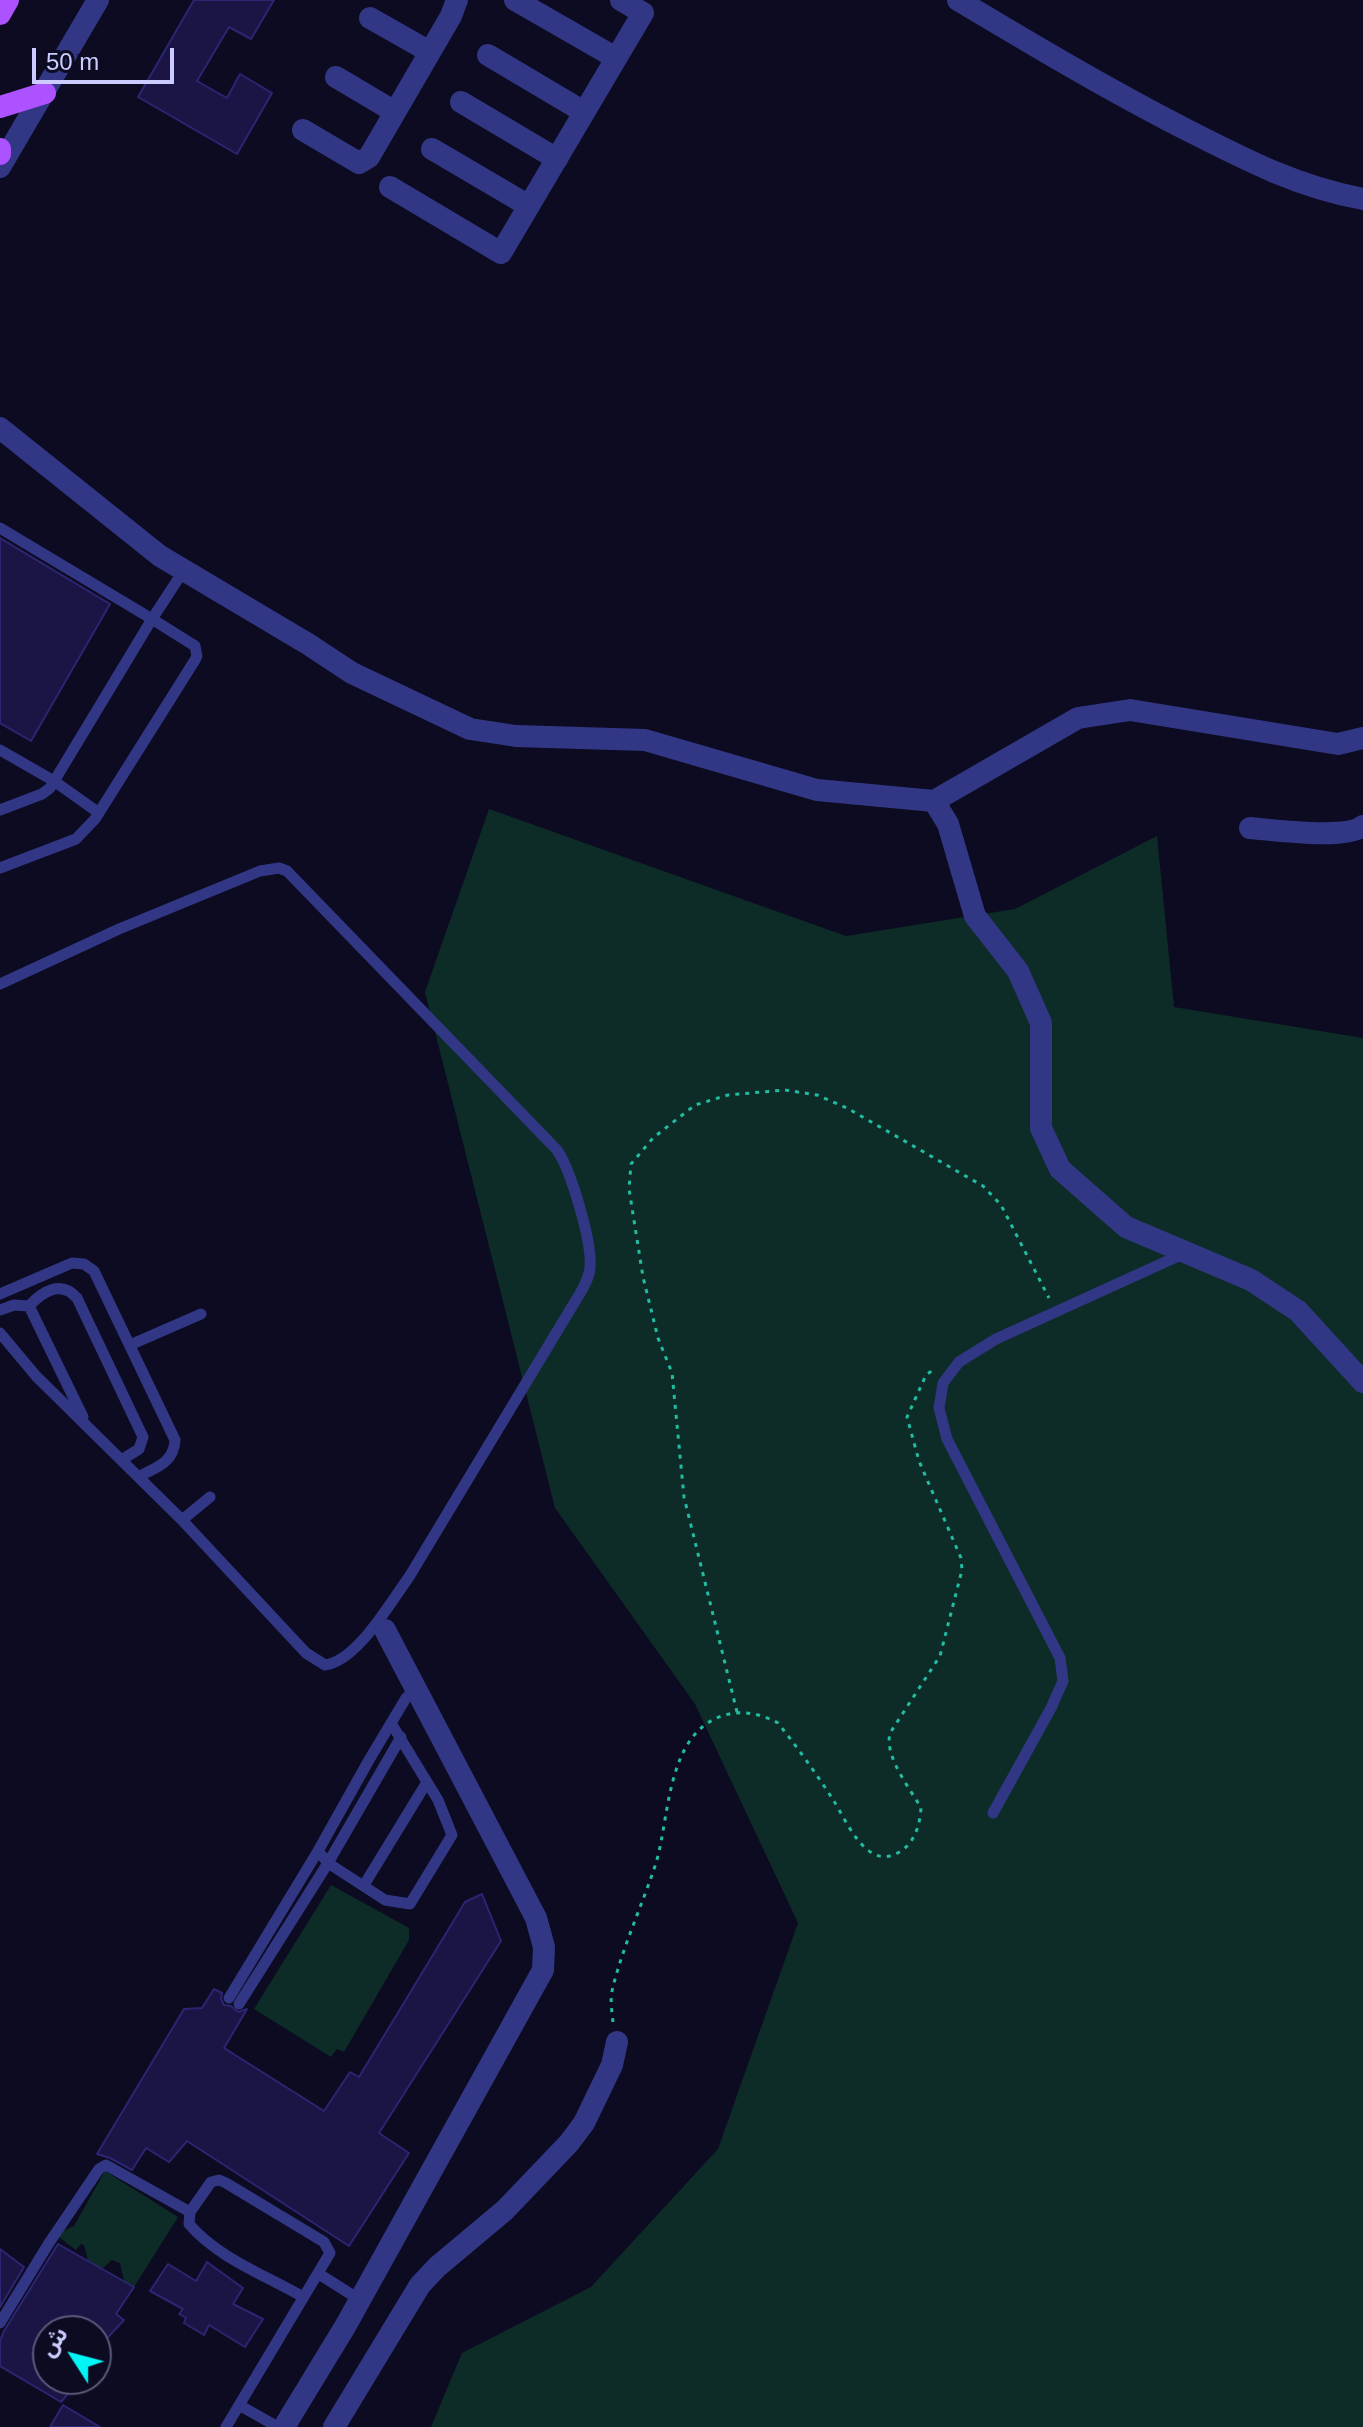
<!DOCTYPE html>
<meta charset="utf-8">
<style>
body{margin:0}
#map{position:relative;width:1363px;height:2427px;overflow:hidden;background:#0c0b21;font-family:Helvetica,"Noto Sans Arabic",sans-serif}
canvas{display:block}
.north{position:absolute;left:32px;top:2315px;width:80px;height:80px;box-sizing:border-box;background:#0c0b21;border:2px solid #58587a;border-radius:50%;rotate:306deg;font-size:22px;font-weight:700;line-height:32px;text-align:center;color:#cbcbff}
.north::after{content:'';display:block;margin:auto;width:28px;height:36px;background:#00f6f4;clip-path:polygon(50% 0,100% 100%,50% 72%,0 100%)}
.scale{position:absolute;left:32px;top:48px;width:142px;height:36px;box-sizing:border-box;border:4px solid #cbcbff;border-top:0;padding-left:10px;font-size:24px;line-height:28px;white-space:nowrap;color:#cbcbff;-webkit-text-stroke:6px #0c0b21;paint-order:stroke}
</style>
<div id="map">
<canvas width="1363" height="2427"></canvas>
<div class="north">ش</div>
<div class="scale">50 m</div>
</div>
<script>
const ctx = document.querySelector('canvas').getContext('2d');
ctx.lineJoin = 'round';
function fill(path, color) { ctx.fillStyle = color; ctx.fill(path, 'evenodd'); }
function stroke(path, color, width, dash) { ctx.strokeStyle = color; ctx.lineWidth = width; ctx.lineCap = dash ? 'butt' : 'round'; ctx.setLineDash(dash || []); ctx.stroke(path); }
fill(new Path2D(`
 M489,809L846,936L1015,909L1157,836L1174,1007L1363,1038V2427H431L462,2353L591,2287L718,2149L798,1923L695,1704L555,1508L425,992Z
 M331,1885L409,1928V1940L344,2052L337,2049L331,2057L254,2009Z
 M105,2171L178,2217L134,2287L124,2281L120,2263L112,2260L102,2269L88,2261L84,2245L81,2244L76,2250L60,2238L59,2233L74,2226Z`), '#0d2c27');
const building = new Path2D(`
 M194,0H274L251,39L229,27L197,81L227,98L240,74L272,93L237,154L138,97Z
 M0,538L110,604L31,741L0,723Z
 M482,1894L501,1941L379,2133L409,2153L349,2246L187,2141L169,2162L146,2148L132,2170L110,2158L97,2154L184,2009L202,2008L214,1989L222,1993L221,1999L224,2005L231,2006L238,2012L247,2009L224,2048L324,2111L350,2072L359,2077L465,1902Z
 M58,2244L134,2287L116,2314L124,2320L96,2350V2331H48V2379H80L61,2402L0,2366V2341L4,2331Z
 M0,2249L24,2267L0,2307Z
 M207,2262L243,2288L233,2304L263,2319L245,2347L209,2325L204,2335L184,2323L186,2318L179,2314L183,2309L150,2291L168,2264L196,2281Z
 M63,2405L100,2427H50Z`);
fill(building, '#1a1544');
stroke(building, '#2c2572', 2);
stroke(new Path2D(`
 M737,1712L684,1497L672,1373L658,1338L643,1277L629,1189L631,1164L653,1138L695,1105L728,1095L785,1090L817,1095L847,1108L983,1186L1001,1205L1049,1298
 M613,2022C612,2012 610,2001 612,1991C622,1948 642,1906 656,1863C670,1817 666,1732 725,1715C742,1710 762,1714 778,1723C797,1747 815,1772 832,1798C843,1815 854,1842 872,1853C881,1859 892,1857 901,1851C915,1842 920,1824 921,1808C910,1788 884,1757 890,1733L940,1656L962,1570L961,1558L919,1461L907,1417L926,1375L933,1370`), '#22bca2', 3, [4, 6]);
stroke(new Path2D(`
 M0,528L152,619L50,788L42,794L0,810
 M0,750L54,781L99,813
 M0,868L76,839L95,819L195,660L197,656L195,646L152,619L184,570
 M0,984L119,929L260,871L279,868L287,871L557,1150C571,1170 592,1242 590,1266C590,1275 586,1282 582,1290L409,1577C390,1603 357,1661 325,1665L306,1653L182,1520L36,1376L0,1333
 M0,1294L72,1263L84,1264L94,1271L175,1440C174,1462 157,1467 140,1476
 M29,1306C43,1291 61,1280 77,1298L143,1437L139,1449L123,1459
 M29,1306L83,1417
 M0,1310L14,1305L29,1306
 M130,1345L201,1314
 M182,1520L210,1497
 M993,1813L1051,1708L1063,1681L1060,1658L947,1439L939,1408L943,1383L959,1362L996,1339L1185,1253
 M318,1851L328,1863L385,1900L410,1904L452,1835L438,1800L391,1723
 M364,1885L427,1782
 M229,1998L318,1851L369,1760L406,1698L416,1689
 M239,2004L328,1863L401,1737
 M319,2274L360,2300
 M0,2323L49,2243L99,2169L106,2165L190,2212
 M239,2405L278,2427
 M226,2427L330,2253L324,2242L226,2183L219,2180L211,2182L190,2212L189,2224C218,2258 265,2275 303,2297`), '#313785', 11);
stroke(new Path2D(`
 M515,0L616,58
 M958,0C1035,46 1112,92 1193,133C1250,162 1299,187 1363,199
 M370,18L430,52
 M488,55L584,112
 M336,77L395,112
 M461,102L557,159
 M303,130L359,163L369,157L451,16L457,0
 M432,149L529,206
 M0,167L98,0
 M390,187L501,253L643,13L621,0
 M0,428L160,556L308,644L352,673L470,729L516,736L645,740L817,790L934,801L1078,718L1130,710L1338,744L1363,738
 M934,801L948,824L975,916L1018,971L1041,1023V1128L1060,1169L1126,1227L1251,1280L1298,1311L1363,1382
 M1250,828C1275,830 1345,840 1363,826
 M284,2427L346,2325L543,1970L544,1947L536,1918L385,1630
 M334,2427L420,2285L437,2267L505,2210L569,2143L584,2123L612,2065L617,2042`), '#313785', 22);
stroke(new Path2D(`
 M0,14L8,0
 M0,107L45,93
 M0,149V154`), '#ac52ff', 22);
</script>
